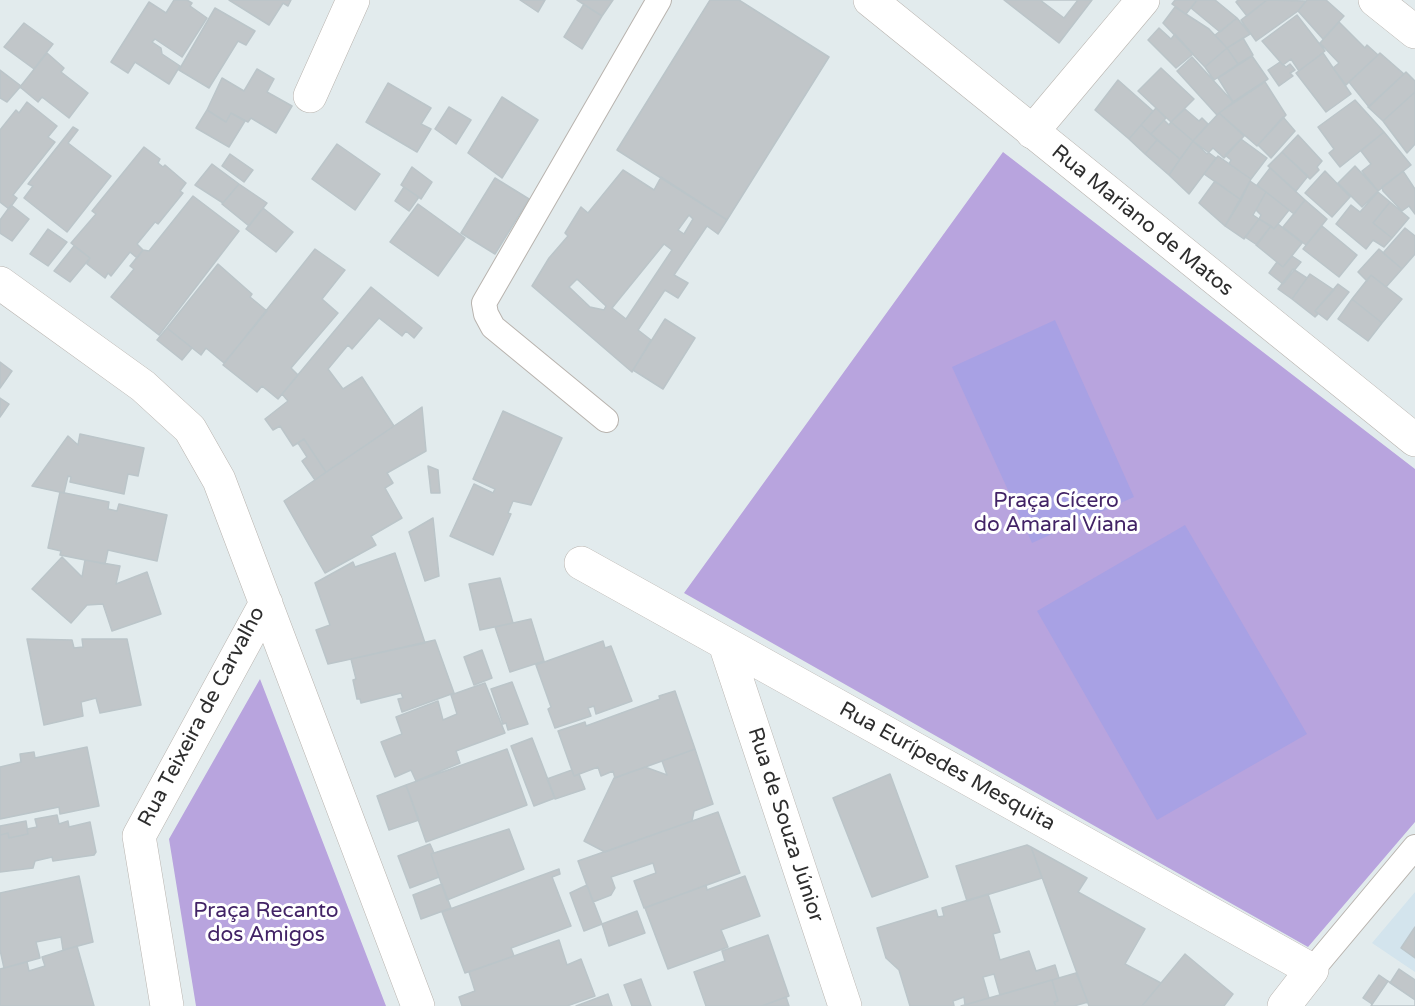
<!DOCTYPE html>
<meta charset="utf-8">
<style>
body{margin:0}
canvas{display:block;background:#e2ebed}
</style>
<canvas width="1415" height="1006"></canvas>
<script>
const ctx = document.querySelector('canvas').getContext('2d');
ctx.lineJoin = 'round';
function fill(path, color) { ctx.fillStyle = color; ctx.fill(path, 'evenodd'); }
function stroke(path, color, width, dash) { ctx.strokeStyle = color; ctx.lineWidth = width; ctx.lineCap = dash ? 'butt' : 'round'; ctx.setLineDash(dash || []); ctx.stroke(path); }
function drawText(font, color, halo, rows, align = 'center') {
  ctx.font = font + ' "Varela Round",sans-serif'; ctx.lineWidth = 6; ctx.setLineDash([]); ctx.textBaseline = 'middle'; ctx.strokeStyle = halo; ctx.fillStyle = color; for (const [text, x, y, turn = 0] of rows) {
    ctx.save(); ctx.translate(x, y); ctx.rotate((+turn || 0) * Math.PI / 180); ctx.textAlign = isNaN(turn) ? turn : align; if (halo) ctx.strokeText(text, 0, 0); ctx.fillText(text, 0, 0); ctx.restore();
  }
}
fill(new Path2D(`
 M1415,892V972L1372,943Z`), '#d3e4ed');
fill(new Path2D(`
 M1003,152L1415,469V822L1308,947L684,593Z
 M260,679L386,1006H196L169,839Z`), '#b8a4de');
fill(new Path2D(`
 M1055,320L1134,497L1032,543L952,367Z
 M1185,525L1307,734L1157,820L1037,611Z`), '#a8a1e4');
const building = new Path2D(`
 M174,0H187L192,3L190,6L207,18L182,57L155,39L152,42L161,48L162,54L180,66L169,84L135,62L128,73L111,62L149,2L166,13Z
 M229,0H291L288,6L283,3L269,25Z
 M520,0H545L538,12Z
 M577,0H613L602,16Z
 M710,0H739L829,57L727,220L617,150Z
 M1004,0H1092L1059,43Z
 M1040,0H1078L1064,18Z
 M1175,0H1197L1186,14L1172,4Z
 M1197,0H1215L1237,18L1220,32L1191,8Z
 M1238,0H1267L1247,16L1236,2Z
 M1267,0L1306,1L1298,11L1256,41L1241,20Z
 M1326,0L1344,16L1323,39L1298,11L1307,0Z
 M584,4L602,16L582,49L564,37Z
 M1175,7L1209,29L1227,48L1205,67L1163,23Z
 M215,8L255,31L246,45L238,41L209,88L179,70Z
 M1297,15L1325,51L1299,71L1291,59L1283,65L1262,41Z
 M1237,18L1250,34L1227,48L1215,35Z
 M1339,22L1365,48L1367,45L1378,55L1346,85L1333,68L1339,63L1320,43Z
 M24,23L53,44L34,69L4,47Z
 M1159,28L1171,39L1175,34L1193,54L1176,68L1148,40Z
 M1243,38L1253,55L1238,64L1227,48Z
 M1227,48L1238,64L1214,80L1205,67Z
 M47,53L64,68L61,72L88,93L69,118L42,97L38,102L20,87Z
 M1323,53L1351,94L1326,112L1296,73Z
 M1380,53L1404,74L1369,107L1349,82Z
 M1252,56L1268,79L1233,102L1218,78Z
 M1192,57L1233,102L1217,115L1177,71Z
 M1280,62L1286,67L1290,64L1295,70L1290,73L1293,76L1279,86L1268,70Z
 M1161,68L1194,99L1171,122L1138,91Z
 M257,69L274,79L267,92L292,106L276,133L251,118L248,122L231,113L226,122L207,110L222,78L244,91Z
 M0,70L21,86L7,102L0,98Z
 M1406,72L1415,81V92L1383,121L1368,107Z
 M1118,80L1153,111L1129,139L1095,110Z
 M1265,82L1286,115L1257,146L1219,113Z
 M388,83L431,108L421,124L431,129L417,152L366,122Z
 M1415,92V144L1407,153L1383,121Z
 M502,97L538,120L502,178L468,153Z
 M1355,100L1384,132L1340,167L1329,153L1334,149L1318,127Z
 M27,102L57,126L48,137L55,142L13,195L17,198L9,209L0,202V130L16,110L19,113Z
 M449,107L471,120L456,144L435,129Z
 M1156,108L1166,118L1151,134L1141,125Z
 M1185,109L1199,121L1202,118L1208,124L1193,141L1171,122Z
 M207,110L226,122L231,113L245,121L229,147L196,128Z
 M1219,113L1244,136L1224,158L1213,148L1207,154L1193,141Z
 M1283,117L1295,131L1271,158L1258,145Z
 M1164,120L1169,125L1171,122L1193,141L1180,159L1151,134Z
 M1141,125L1157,140L1145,154L1129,139Z
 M73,127L78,130L68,143L111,176L67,232L24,198L33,186L28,184Z
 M1384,132L1411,165L1378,191L1362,171L1371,164L1361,151Z
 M1298,135L1322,161L1317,167L1319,170L1310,179L1282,152Z
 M1241,139L1267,158L1251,179L1229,164L1231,160L1225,155Z
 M1157,140L1180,159L1169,175L1145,154Z
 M1193,141L1216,158L1189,194L1169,175Z
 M337,144L380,174L355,210L312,179Z
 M144,147L160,159L158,163L163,167L165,165L186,183L180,191L183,193L158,224L155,222L137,244L143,250L137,258L130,252L111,276L108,273L105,278L87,264L90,258L71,243L96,214L92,211Z
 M1282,152L1308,176L1296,191L1268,166Z
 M230,154L253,170L244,182L222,166Z
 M1218,156L1251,179L1241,200L1204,174Z
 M212,164L239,184L223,203L195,185Z
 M1355,166L1378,191L1362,207L1338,183Z
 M412,167L432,182L421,199L401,185Z
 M1270,168L1305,200L1294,214L1257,185Z
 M623,170L654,190L661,177L727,220L718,234L707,226L674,275L688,283L678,298L665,290L638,330L651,340L632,372L532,286L549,258L568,236L565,233L581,207L588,213ZM689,215L693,219L684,234L678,230ZM664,244L672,250L626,319L612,308ZM577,279L606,306L604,310L590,307L569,287Z
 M1325,171L1350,197L1332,217L1305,193Z
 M1403,171L1415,189V214L1409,206L1402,211L1383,191L1382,187Z
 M495,178L529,199L495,254L461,233Z
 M1215,181L1241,200L1225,226L1199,203Z
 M1250,181L1266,192L1253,215L1259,219L1244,239L1225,226Z
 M239,184L267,203L249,226L222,204Z
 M404,187L419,197L409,211L395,201Z
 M1266,192L1289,210L1274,229L1259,219L1261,215L1256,210Z
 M1378,192L1390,202L1373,223L1392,238L1384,247L1373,240L1366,249L1336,224L1351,205L1360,212Z
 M193,196L239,231L159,335L111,297L134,269L130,266L143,250L149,251Z
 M1305,200L1327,219L1306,245L1283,227Z
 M1390,202L1409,218L1392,238L1373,223Z
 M418,204L465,238L438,276L390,242Z
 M11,205L29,219L12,241L0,233V220Z
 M263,208L293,232L276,252L246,229Z
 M1259,219L1271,226L1257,245L1245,237Z
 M1278,224L1302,243L1283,267L1256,245L1271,226L1274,229Z
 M1322,226L1357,255L1339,277L1303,249Z
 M1405,228L1415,236V254L1402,269L1383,253Z
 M48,229L67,242L48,266L30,254Z
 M74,246L90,258L70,282L54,271Z
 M315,249L345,270L322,299L338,313L291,368L298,375L278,399L262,386L257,392L223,365Z
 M1379,249L1402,269L1386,287L1371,275L1367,281L1358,272Z
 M1292,256L1301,262L1283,284L1269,273L1277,262L1283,267Z
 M218,264L252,294L250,297L267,311L224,363L206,348L201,355L167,328Z
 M1293,269L1307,278L1292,299L1278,289Z
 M1310,274L1334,290L1315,311L1318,314L1315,317L1292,299Z
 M1371,275L1402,299L1382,323L1352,299Z
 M1338,284L1349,292L1327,320L1315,311Z
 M371,287L422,328L414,338L406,331L402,336L379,318L352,349L348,345L328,369L343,389L362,377L394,426L326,472L304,439L293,446L280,426L273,430L265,419L288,401L282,394Z
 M1352,299L1382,323L1368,341L1338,319Z
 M665,319L695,338L663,389L633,370Z
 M167,328L192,348L182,360L157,340Z
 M0,362L12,371L0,388Z
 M0,398L9,404L0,417Z
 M422,407L426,451L387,473L393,483L385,488L402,518L371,536L376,545L325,573L284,501Z
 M503,411L562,438L531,505L513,501L508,513L511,514L493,555L450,536L474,484L493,493L495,489L473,479Z
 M80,434L144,448L138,476L128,474L124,494L70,482L71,477L68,476L64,493L32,486L68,436L78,445Z
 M304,439L326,472L315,480L302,461L307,457L298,443Z
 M428,466L438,470L440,493H431Z
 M60,492L109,502L108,509L117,511L119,504L167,515L157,561L108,550L105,564L60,555L61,551L48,548Z
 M433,518L439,576L425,581L409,532Z
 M395,553L425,643L328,664L316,630L330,625L315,583L353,562L355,567Z
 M62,557L82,577L85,560L120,566L116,584L147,572L161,614L112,631L103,604L87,605L71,623L32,589Z
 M500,578L513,623L480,630L469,584Z
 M531,619L544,661L510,672L495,627Z
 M27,639L72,640L74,648L83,647L82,639H127L141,705L100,713L96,698L81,702L83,716L44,725Z
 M435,640L454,693L402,712L398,699L403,698L401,693L361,703L360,699H357L353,680L356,679L351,659Z
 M603,641L605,648L611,646L632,701L596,714L594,706L588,708L591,716L555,728L548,709L551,707L536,665Z
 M482,650L492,678L474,685L464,657Z
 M512,682L528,724L508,730L506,723L503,724L491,689Z
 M485,683L505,733L456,751L460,763L416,781L411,770L395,777L381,742L402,734L396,717L438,701L443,720L457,714L451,695Z
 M675,691L695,749L615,778L613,771L601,776L598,767L574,776L558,731L585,722L586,726L660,699L659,696Z
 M532,738L555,798L534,806L511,746Z
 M87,747L99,806L60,814L59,807L0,819V767L21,762L20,754L34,752L35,758Z
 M507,749L527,805L426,842L406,785Z
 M695,749L713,804L694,811L692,821L605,852L584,841L614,778L645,767L667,775L662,761Z
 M572,770L574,776L579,774L585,789L555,799L547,779Z
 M890,774L928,877L872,897L833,798Z
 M406,785L419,820L389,830L377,796Z
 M718,812L740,873L644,908L634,881L656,873L653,863L611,877L615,888L611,895L593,902L578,861Z
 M57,815L59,824L68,821L69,827L90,822L96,852L94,855L53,861L52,857L35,861L33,868L0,872V835L8,833L9,838L28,834L27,829L37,827L35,819Z
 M26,821L28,834L9,838L8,833L0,835V826Z
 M509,829L524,869L447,900L431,854Z
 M430,844L434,853L431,854L439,877L410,888L398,856Z
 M1027,845L1031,847L1042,878L967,901L956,866Z
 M1031,847L1087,878L1078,892L1145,929L1125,964L1161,983L1142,1006H1089Z
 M559,869L560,874L552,877L571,926L511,948L514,956L465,973L442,912Z
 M79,876L93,942L63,950L61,937L36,942L40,958L4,968L0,950V893Z
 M745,876L760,916L721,930L728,947L668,969L645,908L706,885L707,890Z
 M442,884L451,908L421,919L413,895Z
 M587,885L602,924L584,931L570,893Z
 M988,894L1000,932L993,934L1000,960L1029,951L1036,971L1055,965L1059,978L1000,995L994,974L983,977L989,998L965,1005L964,997L953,1001L954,1006H910L899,970L886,958L877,928L936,910L938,917L944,916L942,908Z
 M637,911L645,933L609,946L602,924Z
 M1415,927V958L1401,948Z
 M768,935L789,996L762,1006H706L694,972L725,961L722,951Z
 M559,940L567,965L581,959L595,996L567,1006H462L459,997L475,991L469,972Z
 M77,946L94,1006H0V969L27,962L29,971L45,966L42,957Z
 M1185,954L1233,994L1224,1006H1142Z
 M1399,969L1415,980V1000L1390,983Z
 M1076,973L1088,1002L1074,1006H1056L1054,1002L1058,1001L1052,980Z
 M1379,975L1415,1000V1006H1371L1372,1004L1363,998Z
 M641,979L651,1006H632L624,985Z
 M1052,980L1058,1001L1054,1002L1056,1006H961Z
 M1388,981L1415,1000V1006H1371Z
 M608,994L612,1006H576Z
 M786,997L789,1006H762Z`);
fill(building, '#c1c6c9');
stroke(building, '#bbc5c9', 1.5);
const lane = new Path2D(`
 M606,420L493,327L486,314L484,303L659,0
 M1312,970L1415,847`);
const street = new Path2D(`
 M1375,0L1415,32
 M310,96L353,0
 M1032,132L1143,0
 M0,283L143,386L190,429L219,480L418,1006
 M581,563L1312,970L1284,1006
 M725,644L845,1006
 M167,1006L139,836L266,603`);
const secondary = new Path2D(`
 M870,0L1415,440`);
stroke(lane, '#b8b3ae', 26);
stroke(street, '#b8b3ae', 34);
stroke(secondary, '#b8b3ae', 34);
stroke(lane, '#fff', 24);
stroke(street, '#fff', 33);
stroke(secondary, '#fff', 33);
drawText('21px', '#2e2e2e', '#fff', [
 ["Rua Mariano de Matos",1142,221,39],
 ["Rua Teixeira de Carvalho",202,717,-62],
 ["Rua Eurípedes Mesquita",947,767,29],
 ["Rua de Souza Júnior",785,825,72]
]);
drawText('21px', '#422366', '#fff', [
 ["Praça Cícero",1056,501],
 ["do Amaral Viana",1056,525],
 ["Praça Recanto",266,911],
 ["dos Amigos",266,935]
]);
</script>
